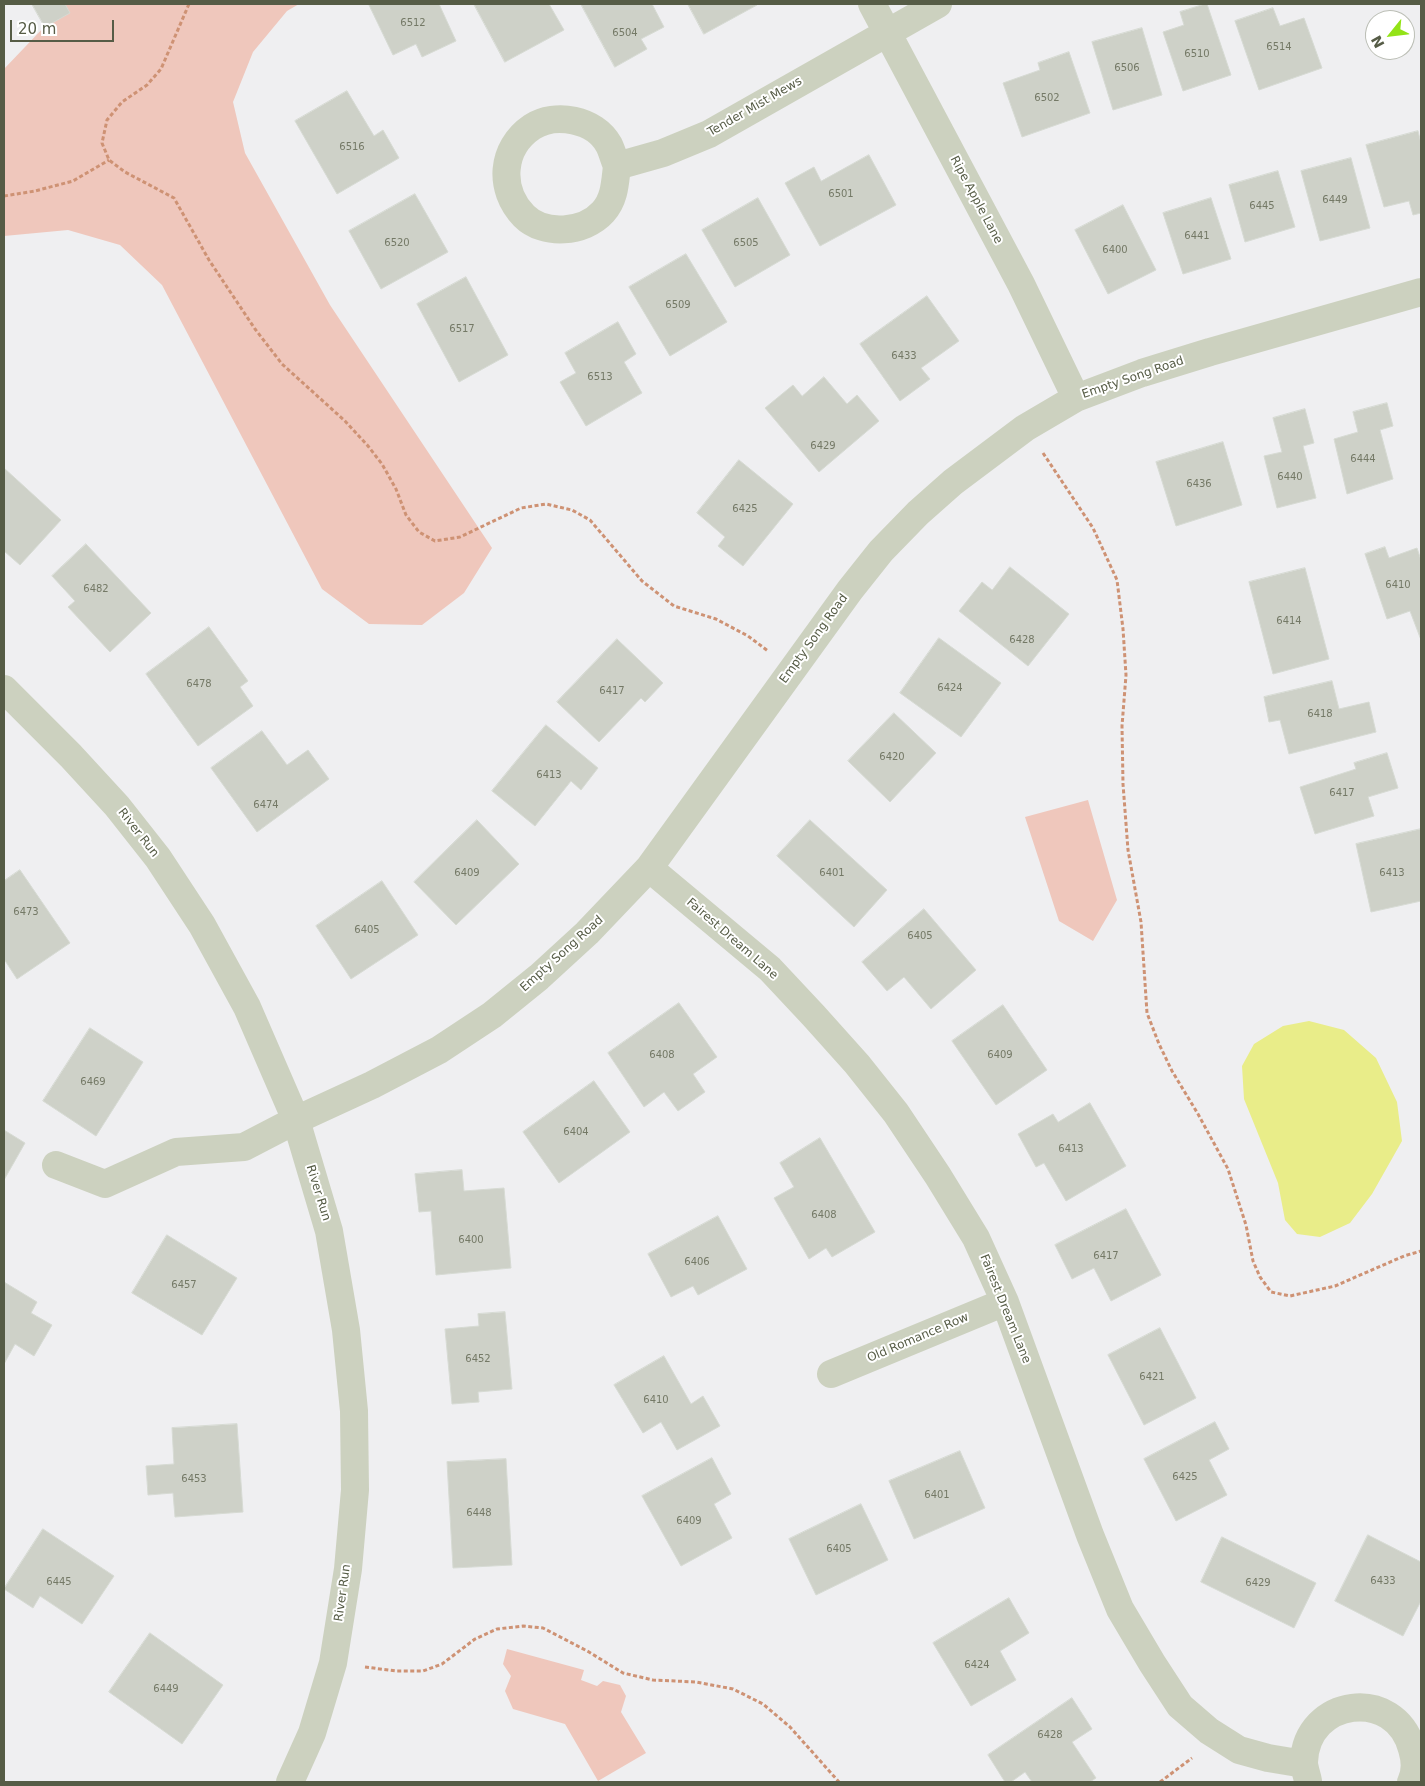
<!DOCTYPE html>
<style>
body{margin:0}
#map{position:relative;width:1425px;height:1786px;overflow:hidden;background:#efeff1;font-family:"DejaVu Sans",sans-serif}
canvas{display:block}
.frame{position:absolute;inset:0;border:5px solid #565c46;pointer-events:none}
.north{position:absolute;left:1365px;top:10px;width:50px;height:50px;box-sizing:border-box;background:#fff;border:1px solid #bbbeb5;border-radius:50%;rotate:241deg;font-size:14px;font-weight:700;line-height:20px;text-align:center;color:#565c46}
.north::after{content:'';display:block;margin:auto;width:18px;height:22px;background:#93e317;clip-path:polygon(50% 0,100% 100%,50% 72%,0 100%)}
.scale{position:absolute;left:10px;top:20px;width:104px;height:22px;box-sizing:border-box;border:2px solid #565c46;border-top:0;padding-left:6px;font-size:15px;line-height:18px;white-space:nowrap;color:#565c46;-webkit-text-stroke:4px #fff;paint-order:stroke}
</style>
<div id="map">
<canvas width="1425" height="1786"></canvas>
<div class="frame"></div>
<div class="north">N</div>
<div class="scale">20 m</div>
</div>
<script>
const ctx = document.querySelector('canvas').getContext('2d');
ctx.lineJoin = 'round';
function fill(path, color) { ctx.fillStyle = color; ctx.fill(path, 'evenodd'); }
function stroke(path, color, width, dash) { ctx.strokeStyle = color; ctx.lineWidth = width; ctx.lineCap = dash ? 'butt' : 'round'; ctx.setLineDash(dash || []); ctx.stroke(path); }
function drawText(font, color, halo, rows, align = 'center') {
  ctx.font = font + ' "DejaVu Sans",sans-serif'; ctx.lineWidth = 4; ctx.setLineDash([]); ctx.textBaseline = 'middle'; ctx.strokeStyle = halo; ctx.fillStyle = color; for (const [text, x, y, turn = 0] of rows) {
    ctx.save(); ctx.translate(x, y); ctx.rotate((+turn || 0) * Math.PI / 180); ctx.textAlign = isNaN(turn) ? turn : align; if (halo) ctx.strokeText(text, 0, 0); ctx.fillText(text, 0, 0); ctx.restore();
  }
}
fill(new Path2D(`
 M66,4H299L287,11L253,52L233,102L245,153L330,305L492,548L464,593L422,625L369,624L322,589L162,285L120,245L68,230L4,236V69Z
 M1088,800L1117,900L1093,941L1059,921L1025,817Z
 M507,1649L584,1670L581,1680L597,1686L603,1681L620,1685L626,1696L621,1712L646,1753L598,1781L565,1724L513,1709L505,1691L511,1676L503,1664Z`), '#efc7bc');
fill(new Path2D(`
 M1309,1021L1344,1030L1376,1058L1397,1102L1402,1141L1372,1194L1350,1223L1320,1237L1297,1234L1285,1220L1278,1183L1244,1099L1242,1066L1254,1044L1283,1026Z`), '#e9ed89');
const building = new Path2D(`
 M32,4H65L70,13L45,27Z
 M371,4H439L456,41L422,57L416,44L393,55L369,5Z
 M474,4H549L564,30L505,62Z
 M581,4H652L664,27L641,39L647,49L615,67Z
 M688,4H756L757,5L704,34Z
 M1205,4H1207L1231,75L1183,91L1163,32L1184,25L1180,12Z
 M1273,8L1280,26L1304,18L1322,68L1259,90L1235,21Z
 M1142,28L1162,95L1113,110L1092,42Z
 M1069,52L1090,113L1022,137L1003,83L1040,70L1038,63Z
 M347,91L374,136L383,130L399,158L337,194L295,121Z
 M1418,131L1421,143V213L1413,215L1409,201L1384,207L1366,145Z
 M869,155L896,205L820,246L785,183L814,167L821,181Z
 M1351,158L1370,228L1320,241L1301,171Z
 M1278,171L1295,227L1245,242L1229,185Z
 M415,194L448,252L381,289L349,231Z
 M758,198L790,255L735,287L702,230Z
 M1211,198L1231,259L1183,274L1163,213Z
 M1123,205L1156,270L1108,294L1075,230Z
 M686,254L727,322L670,356L629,287Z
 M466,277L508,355L459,382L417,304Z
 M927,296L959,341L921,368L930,379L900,401L860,344Z
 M618,322L636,354L624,362L642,393L586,426L560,382L576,373L565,353Z
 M824,377L847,404L857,395L879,421L819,472L765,408L793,385L802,396Z
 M1387,403L1393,426L1380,430L1393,479L1347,494L1334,439L1358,432L1353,412Z
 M1305,409L1314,443L1303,446L1316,498L1277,508L1264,456L1282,452L1273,418Z
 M1223,442L1242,505L1176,526L1156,462Z
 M739,460L793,504L743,566L718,546L725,537L697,513Z
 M4,468L61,520L20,565L4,551Z
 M86,544L151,613L110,652L68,607L75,601L52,576Z
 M1385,547L1389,558L1417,548L1421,560V640L1410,611L1387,619L1365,554Z
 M1010,567L1069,614L1028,666L959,611L982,582L992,590Z
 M1305,568L1329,659L1273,674L1249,582Z
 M209,627L248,681L240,687L253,706L198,746L146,674Z
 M939,638L1001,683L961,737L900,693Z
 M617,639L663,683L645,702L641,698L599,742L557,702Z
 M1332,681L1339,709L1369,702L1376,732L1289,754L1280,720L1269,722L1264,697Z
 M894,713L936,753L890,802L848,761Z
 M546,725L598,768L581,790L571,781L535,826L492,791Z
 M262,731L287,765L308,750L329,779L257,832L211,768Z
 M1387,753L1398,788L1368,797L1374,816L1315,834L1300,787L1356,769L1354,763Z
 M477,820L519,864L456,925L414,882Z
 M810,820L887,890L854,927L777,856Z
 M1421,829V901L1371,912L1356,844Z
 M20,870L70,943L17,979L4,959V881Z
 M382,881L418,935L351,979L316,926Z
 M924,909L976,970L931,1009L904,977L887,991L862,962Z
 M679,1003L717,1057L693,1074L705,1092L678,1111L664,1092L644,1107L608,1053Z
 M1003,1005L1047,1070L996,1105L952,1041Z
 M90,1028L143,1062L96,1136L43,1101Z
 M594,1081L630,1132L559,1183L523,1132Z
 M1090,1103L1126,1166L1066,1201L1044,1163L1036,1167L1018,1134L1053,1114L1058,1122Z
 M4,1130L25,1143L4,1180Z
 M820,1138L875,1232L832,1257L826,1248L809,1259L774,1198L794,1187L780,1163Z
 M462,1170L464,1191L504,1188L511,1268L436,1275L431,1211L419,1212L415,1174Z
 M1126,1209L1161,1275L1111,1301L1094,1268L1072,1279L1055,1245Z
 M718,1216L747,1269L698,1295L693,1286L671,1297L648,1254Z
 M167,1235L237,1278L202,1335L132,1293Z
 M4,1282L37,1302L31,1313L52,1325L34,1356L15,1344L4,1364Z
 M505,1312L512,1389L478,1392L479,1402L452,1404L445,1329L479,1326L478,1314Z
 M1160,1328L1196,1398L1144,1425L1108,1355Z
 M664,1356L691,1404L703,1396L720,1426L677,1450L661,1422L643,1433L614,1385Z
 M1215,1422L1229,1449L1209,1460L1227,1495L1176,1521L1144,1459Z
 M237,1424L243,1512L175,1517L173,1493L148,1495L146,1466L174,1464L172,1428Z
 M960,1451L985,1508L914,1539L889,1481Z
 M712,1458L731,1494L714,1504L732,1538L681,1566L642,1496Z
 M506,1459L512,1565L453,1568L447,1462Z
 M861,1504L888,1560L816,1595L789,1539Z
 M43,1529L114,1576L82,1624L40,1596L33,1608L4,1589Z
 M1368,1535L1421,1562V1601L1403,1636L1335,1601Z
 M1222,1537L1316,1583L1294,1628L1201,1582Z
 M1009,1598L1029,1633L1000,1651L1016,1680L971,1706L933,1643Z
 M150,1633L223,1685L182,1744L109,1692Z
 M1072,1698L1092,1729L1072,1742L1096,1778L1090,1782H1032L1025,1772L1011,1782H1005L988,1755Z`);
fill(building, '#ced1c8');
stroke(building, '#d6dad3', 1);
stroke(new Path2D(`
 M189,4L161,69L147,85L122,102L107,120L102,143L109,160L125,172L174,198L209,260L255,329L282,364L345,421L368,446L382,464L396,489L406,515L419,532L435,541L460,537L521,508L546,504L572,510L590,520L642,581L674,606L716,619L748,636L768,651
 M4,196L35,191L73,181L109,160
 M1043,453L1093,528L1117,580L1123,629L1126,675L1122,726L1123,784L1128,850L1141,922L1147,1013L1159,1044L1172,1071L1198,1114L1228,1169L1246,1225L1253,1261L1260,1277L1271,1292L1290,1296L1335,1286L1404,1256L1421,1251
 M365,1667L396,1671H423L442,1664L475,1639L497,1629L523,1626L543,1628L589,1652L623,1673L653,1680L696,1682L733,1689L763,1704L790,1727L839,1782
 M1160,1782L1192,1758`), '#ce9274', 3, [4, 2.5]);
stroke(new Path2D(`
 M872,4L1021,284L1076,398
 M617,166C615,182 615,199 603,212C584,233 544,236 524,216C498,189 501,148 532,127C555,112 595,119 609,145C612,151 614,159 617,166L663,153L709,134L938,4
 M4,689L71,756L117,806L158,858L202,925L247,1007L296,1120L329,1231L346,1330L354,1411L355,1490L348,1569L333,1663L312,1733L290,1782
 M649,868L770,969L814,1016L857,1064L896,1113L938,1176L976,1238L1005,1302L1090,1535L1120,1609L1152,1663L1180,1706L1209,1731L1239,1750L1268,1758L1304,1764
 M56,1165L105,1184L176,1152L244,1147L296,1120L372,1085L439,1050L492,1015L539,977L587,933L649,868L850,590L881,551L918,513L953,482L1025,428L1076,398L1142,373L1210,352L1421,292
 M831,1374L1005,1302
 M1308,1781C1307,1775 1304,1768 1304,1762C1306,1698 1395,1686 1412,1749C1415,1759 1416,1772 1411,1782`), '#ccd1bf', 28);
drawText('10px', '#747966', null, [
 ["6512",413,23],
 ["6504",625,33],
 ["6514",1279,47],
 ["6510",1197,54],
 ["6506",1127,68],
 ["6502",1047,98],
 ["6516",352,147],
 ["6501",841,194],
 ["6449",1335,200],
 ["6445",1262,206],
 ["6441",1197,236],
 ["6520",397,243],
 ["6505",746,243],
 ["6400",1115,250],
 ["6509",678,305],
 ["6517",462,329],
 ["6433",904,356],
 ["6513",600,377],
 ["6429",823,446],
 ["6444",1363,459],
 ["6440",1290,477],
 ["6436",1199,484],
 ["6425",745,509],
 ["6410",1398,585],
 ["6482",96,589],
 ["6414",1289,621],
 ["6428",1022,640],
 ["6478",199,684],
 ["6424",950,688],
 ["6417",612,691],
 ["6418",1320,714],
 ["6420",892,757],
 ["6413",549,775],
 ["6417",1342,793],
 ["6474",266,805],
 ["6409",467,873],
 ["6401",832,873],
 ["6413",1392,873],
 ["6473",26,912],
 ["6405",367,930],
 ["6405",920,936],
 ["6408",662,1055],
 ["6409",1000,1055],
 ["6469",93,1082],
 ["6404",576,1132],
 ["6413",1071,1149],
 ["6408",824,1215],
 ["6400",471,1240],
 ["6417",1106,1256],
 ["6406",697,1262],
 ["6457",184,1285],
 ["6452",478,1359],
 ["6421",1152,1377],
 ["6410",656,1400],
 ["6425",1185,1477],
 ["6453",194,1479],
 ["6401",937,1495],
 ["6448",479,1513],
 ["6409",689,1521],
 ["6405",839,1549],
 ["6433",1383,1581],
 ["6445",59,1582],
 ["6429",1258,1583],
 ["6424",977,1665],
 ["6449",166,1689],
 ["6428",1050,1735]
]);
drawText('12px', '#565c46', '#fff', [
 ["Tender Mist Mews",755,107,-30],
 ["Ripe Apple Lane",976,200,62],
 ["Empty Song Road",1133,378,-19],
 ["Empty Song Road",814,639,-54],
 ["River Run",138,833,52],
 ["Fairest Dream Lane",732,939,41],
 ["Empty Song Road",562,954,-42],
 ["River Run",318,1193,73],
 ["Fairest Dream Lane",1005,1309,68],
 ["Old Romance Row",918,1338,-23],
 ["River Run",343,1593,-82]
]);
</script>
